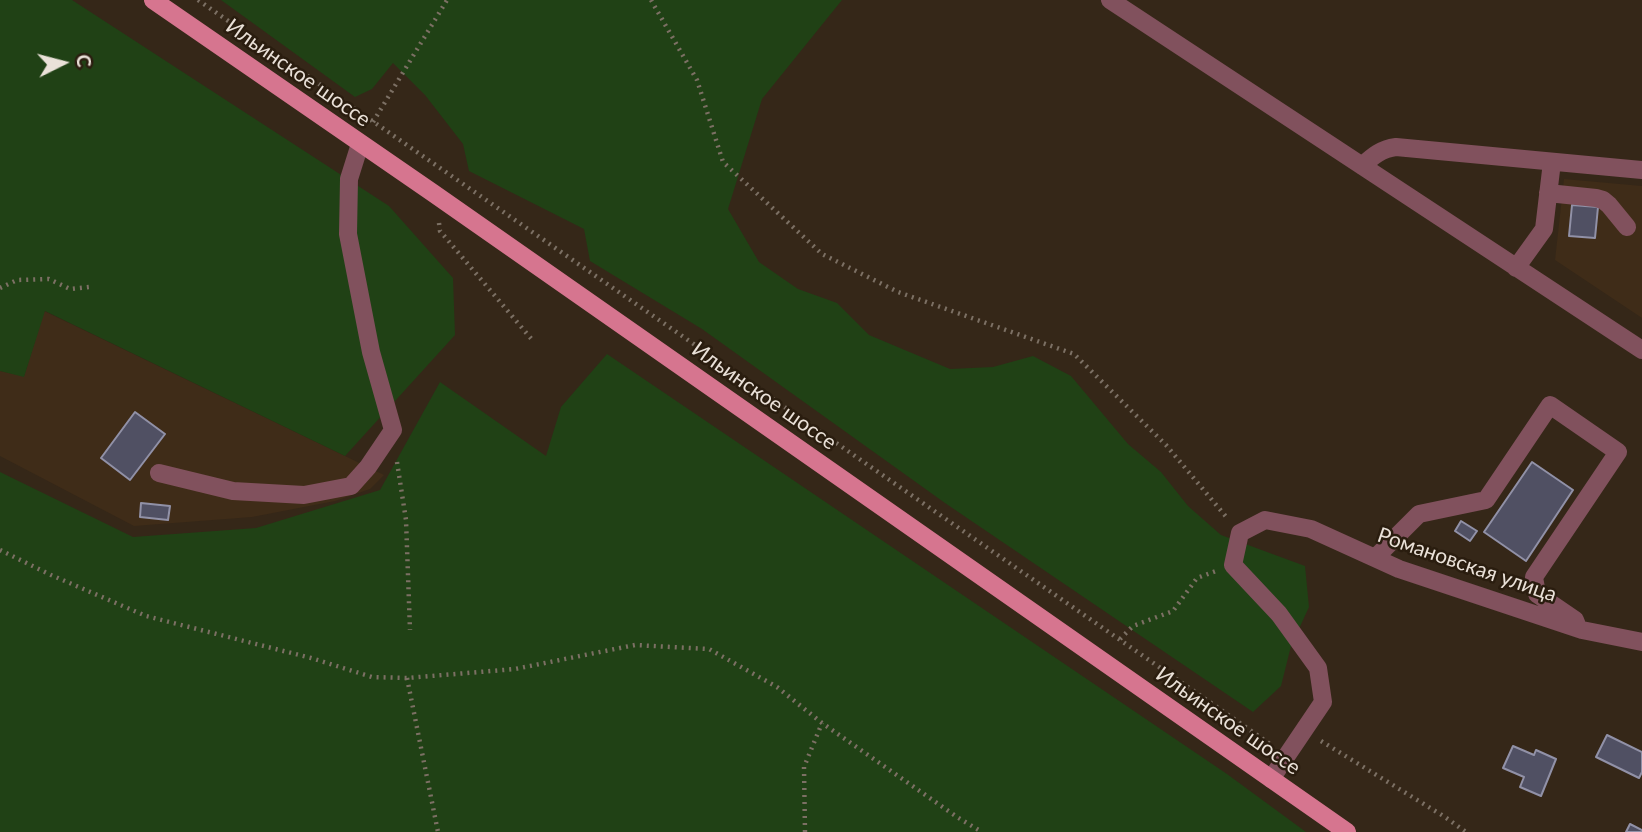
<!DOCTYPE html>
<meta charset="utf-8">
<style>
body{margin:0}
#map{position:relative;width:1642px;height:832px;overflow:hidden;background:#352718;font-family:Lato,sans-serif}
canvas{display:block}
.north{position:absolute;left:28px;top:28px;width:70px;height:70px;-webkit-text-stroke:5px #2a1d0f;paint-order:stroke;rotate:84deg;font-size:19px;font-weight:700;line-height:28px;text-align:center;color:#eae1d8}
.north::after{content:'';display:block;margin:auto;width:24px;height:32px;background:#eae1d8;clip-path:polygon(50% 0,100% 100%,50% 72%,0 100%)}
</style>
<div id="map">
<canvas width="1642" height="832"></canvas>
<div class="north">С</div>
</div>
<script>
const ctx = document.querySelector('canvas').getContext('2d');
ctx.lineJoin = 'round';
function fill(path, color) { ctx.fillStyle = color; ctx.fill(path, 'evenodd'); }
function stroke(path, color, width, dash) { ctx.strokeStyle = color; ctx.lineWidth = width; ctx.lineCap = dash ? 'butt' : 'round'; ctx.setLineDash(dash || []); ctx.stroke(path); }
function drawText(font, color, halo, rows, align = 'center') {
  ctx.font = font + ' Lato,sans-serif'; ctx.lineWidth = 5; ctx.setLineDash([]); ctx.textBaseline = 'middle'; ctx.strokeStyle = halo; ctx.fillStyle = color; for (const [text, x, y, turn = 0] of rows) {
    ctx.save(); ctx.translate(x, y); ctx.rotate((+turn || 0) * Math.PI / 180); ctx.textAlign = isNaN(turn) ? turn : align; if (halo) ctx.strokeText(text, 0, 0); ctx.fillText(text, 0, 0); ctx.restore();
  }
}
fill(new Path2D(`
 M1564,179L1642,186V318L1555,260Z
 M44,311L345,456L384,475L370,489L335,501L252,517L134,526L0,456V371L24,376Z`), '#3f2c18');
fill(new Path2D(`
 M0,0H72L389,206L453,278L455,335L345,456L45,311L24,377L0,371Z
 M221,0H842L762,99L728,209L759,262L798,289L837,303L869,335L950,369L993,367L1033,356L1071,376L1128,444L1161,472L1188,506L1221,535L1305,566L1309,607L1291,646L1281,686L1253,712L945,503L702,329L590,261L584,229L469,171L463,144L425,95L393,63L372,89L355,97Z
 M607,354L1227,774L1306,832H0V472L133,537L256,528L380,490L440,382L546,456L561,407Z`), '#204115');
const building = new Path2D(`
 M1572,205L1598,207L1595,238L1569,236Z
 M135,412L165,434L130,480L101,458Z
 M1532,462L1573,490L1526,561L1484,532Z
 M141,503L170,506L168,520L140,517Z
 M1461,521L1477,531L1470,541L1455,531Z
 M1607,735L1642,752V772L1639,778L1596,757Z
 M1513,746L1534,755L1536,750L1556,759L1541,796L1520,787L1524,777L1503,768Z
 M1630,824L1642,830V832H1626Z`);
fill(building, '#505063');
stroke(building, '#9191a7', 2);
stroke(new Path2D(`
 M198,0L1270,744
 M651,0L697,80L723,162L822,254L898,292L1074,354L1166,445L1228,519
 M373,122L447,0
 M439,223L440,231L534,342
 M0,288L17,280L49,279L70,289L89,287
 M397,462L406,520L410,630
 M0,550L51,575L146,616L311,658L372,677L407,678L515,669L635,645L709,649L777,687L822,723L957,817L982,832
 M1120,639L1133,626L1173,611L1197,578L1216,571
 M407,678L438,832
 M1321,741L1445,817L1466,832
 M805,832L804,767L822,723`), '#7c7064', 4.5, [2, 5]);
stroke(new Path2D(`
 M1110,0L1642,350
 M1362,166C1373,156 1381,149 1396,147L1642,170
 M1548,193L1596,198L1603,200L1609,205L1627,227
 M1516,268L1544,229L1552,162
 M159,473L233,491L304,495L351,486L368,467L393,430L371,352L348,234L349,179L360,144
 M1375,558L1419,514L1486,500L1550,405L1618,452L1534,577L1537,594L1575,620L1577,625
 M1271,779L1323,702L1318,668L1279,614L1233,565L1240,533L1265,520L1311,529L1399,569L1582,630L1642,642`), '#81515d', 18);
stroke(new Path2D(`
 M153,0L433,193L1347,832`), '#d6758f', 18);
drawText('21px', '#eae1d8', '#2a1d0f', [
 ["Ильинское шоссе",298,73,35],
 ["Ильинское шоссе",764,396,35],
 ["Романовская улица",1467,565,19],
 ["Ильинское шоссе",1228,721,35]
]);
</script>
